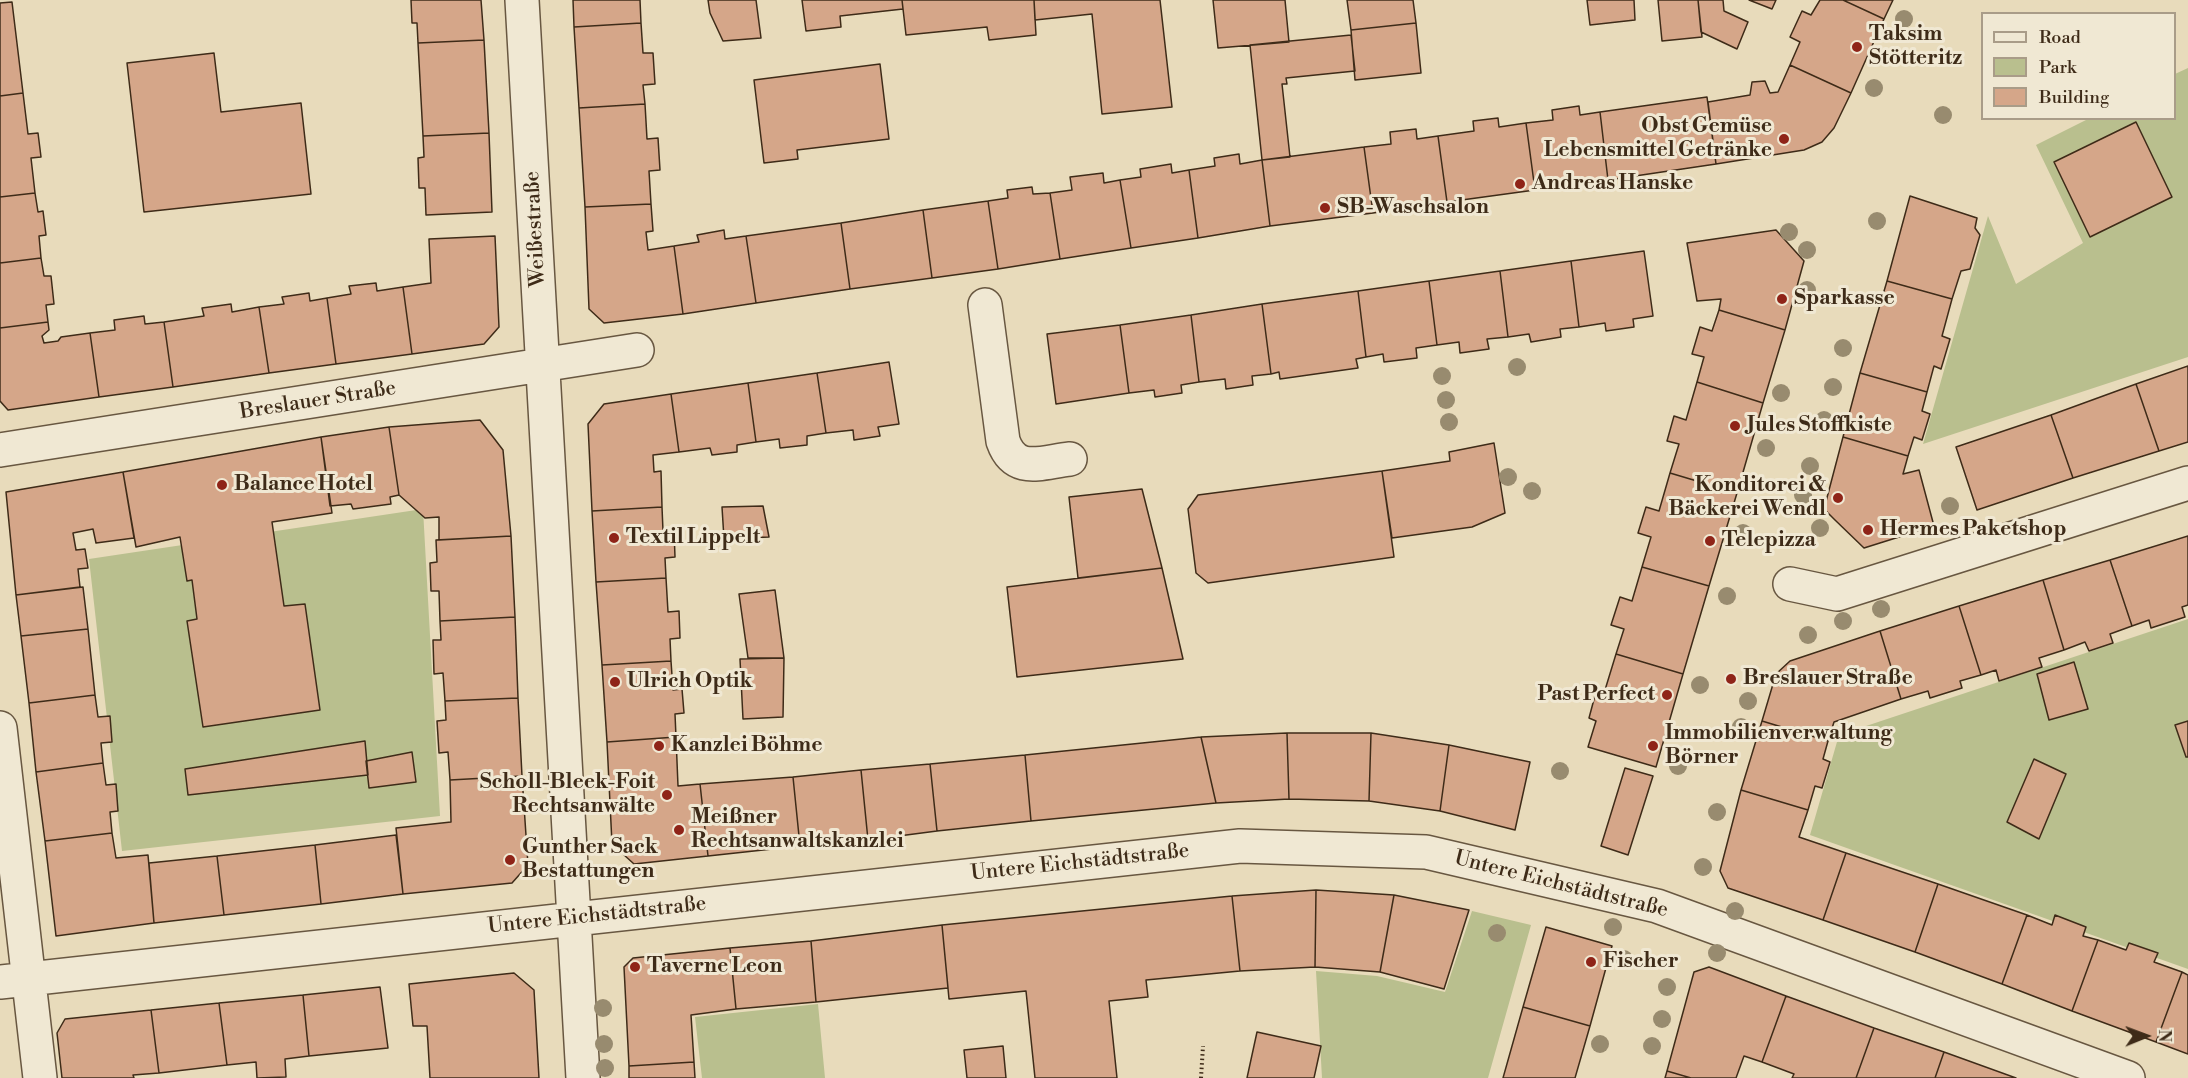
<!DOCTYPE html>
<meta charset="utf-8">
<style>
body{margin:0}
#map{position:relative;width:2188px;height:1078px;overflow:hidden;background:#e8dbbb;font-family:"Libre Bodoni",serif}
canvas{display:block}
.legend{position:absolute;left:1981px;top:12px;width:195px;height:108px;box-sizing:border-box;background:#f0e8d3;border:2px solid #a99c88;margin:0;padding:8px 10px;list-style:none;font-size:18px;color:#3e2b18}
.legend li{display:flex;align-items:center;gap:12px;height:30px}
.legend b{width:30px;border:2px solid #a99c88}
.north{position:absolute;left:2116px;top:1006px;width:60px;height:60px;-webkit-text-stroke:4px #f0e8d3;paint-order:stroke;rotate:89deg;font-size:16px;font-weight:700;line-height:24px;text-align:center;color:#3e2b18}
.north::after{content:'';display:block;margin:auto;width:21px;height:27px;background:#3e2b18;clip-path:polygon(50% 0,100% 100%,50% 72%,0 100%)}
</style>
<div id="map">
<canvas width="2188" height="1078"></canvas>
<ul class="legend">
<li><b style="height:8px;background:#f0e8d3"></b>Road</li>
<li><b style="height:16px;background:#b9bf8e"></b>Park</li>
<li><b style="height:16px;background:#d5a689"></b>Building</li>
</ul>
<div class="north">N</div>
</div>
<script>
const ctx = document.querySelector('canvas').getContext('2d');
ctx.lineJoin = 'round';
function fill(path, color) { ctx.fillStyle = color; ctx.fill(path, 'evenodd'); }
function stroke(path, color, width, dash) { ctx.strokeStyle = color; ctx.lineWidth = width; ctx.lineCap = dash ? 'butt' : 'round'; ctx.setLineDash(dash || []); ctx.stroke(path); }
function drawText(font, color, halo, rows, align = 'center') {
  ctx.font = font + ' "Libre Bodoni",serif'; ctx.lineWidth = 6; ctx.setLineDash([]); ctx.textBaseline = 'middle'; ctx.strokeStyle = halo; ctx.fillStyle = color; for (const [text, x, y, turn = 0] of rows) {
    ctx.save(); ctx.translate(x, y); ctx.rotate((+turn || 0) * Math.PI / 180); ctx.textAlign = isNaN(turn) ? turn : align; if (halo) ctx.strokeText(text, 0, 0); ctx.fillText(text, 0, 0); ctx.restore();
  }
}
fill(new Path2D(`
 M2188,68V357L1923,444L1988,216L2016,284L2083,243L2036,145L2088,119L2174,118L2175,74Z
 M423,509L440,816L122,851L89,559Z
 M2188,619V969L1810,835L1839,735Z
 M1472,911L1531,925L1488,1078H1322L1316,971L1377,976L1445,992Z
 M818,1004L825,1078H702L695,1017Z`), '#b9bf8e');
const building = new Path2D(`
 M411,0H481L484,40L418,43L417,23H412Z
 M573,0H640L641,23L574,27Z
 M708,0H756L761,38L723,41L710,13Z
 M802,0H902L903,9L840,16L841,27L806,31Z
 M902,0H1034L1036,35L989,40L987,27L906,35Z
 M1034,0H1160L1172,107L1102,114L1092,14L1035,20Z
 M1213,0H1285L1289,42L1218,48Z
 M1347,0H1413L1416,23L1351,30Z
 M1587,0H1634L1635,20L1590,25Z
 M1658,0H1698L1702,37L1662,41Z
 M1698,0H1723L1724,11L1748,22L1737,49L1701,32Z
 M1749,0H1776L1772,9Z
 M1820,0H1843L1884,19L1851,93L1790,65L1800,42L1790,37L1802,11L1811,15Z
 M1843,0H1893L1884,19Z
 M12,2L23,93L0,96V3Z
 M641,23L643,53H653L655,84L643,85L645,104L579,108L574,27Z
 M1416,23L1421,73L1355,80L1351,30Z
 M1351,35L1355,71L1286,78L1287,84H1282L1290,157L1262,160L1250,45Z
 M484,40L489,133L423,136L418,43Z
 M214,53L221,112L301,103L311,194L144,212L127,63Z
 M880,64L889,139L797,150L798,159L764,163L754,80Z
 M1790,65L1851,93L1834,128L1822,142L1804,150L1716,164L1708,102L1750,95L1752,82L1765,81L1770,93L1778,92Z
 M23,93L28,134L38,133L41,157L31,158L35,193L0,197V96Z
 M1707,97L1716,164L1608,180L1600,112Z
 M645,104L647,139L658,138L660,170L649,171L651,204L585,207L579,108Z
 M1579,106L1580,115L1600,112L1608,180L1535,190L1526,123L1553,120L1552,110Z
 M1498,118L1499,127L1526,123L1535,190L1447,202L1438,136L1474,131L1473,121Z
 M2136,122L2172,197L2090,237L2054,162Z
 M1416,129L1417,139L1438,136L1447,202L1373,213L1364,147L1391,144L1390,132Z
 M489,133L492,212L426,215L425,188H419L418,158L424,157L423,136Z
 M1364,147L1373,213L1270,226L1262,160Z
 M1239,154L1240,164L1262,160L1270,226L1198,238L1189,170L1215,166L1214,158Z
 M1171,164L1172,173L1189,170L1198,238L1131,248L1120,180L1141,177L1140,169Z
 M1103,173L1104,183L1120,180L1131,248L1060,259L1050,193L1072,190L1070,177Z
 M1032,187L1033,194L1050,193L1060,259L998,269L988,201L1008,198L1007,190Z
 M35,193L38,212L43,211L46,235L39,236L41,258L0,263V197Z
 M1910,196L1977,218L1975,228L1980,235L1970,269L1961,271L1952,299L1887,281Z
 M988,201L998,269L932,278L923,210Z
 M651,204L653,231L646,232L648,250L674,246L683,314L604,323L589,309L585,207Z
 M923,210L932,278L850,289L841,223Z
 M841,223L850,289L756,303L746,236Z
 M724,230L725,239L746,236L756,303L683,314L674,246L699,242L697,235Z
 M1776,230L1804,261L1785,330L1719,310L1721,299L1697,301L1687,243Z
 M495,236L499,327L484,344L412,354L403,287L431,283L429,239Z
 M1644,251L1653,316L1633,319L1634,327L1606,331L1605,323L1579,327L1571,261Z
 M41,258L44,276H51L54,304L46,305L48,322L0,328V263Z
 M1571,261L1579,327L1560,329L1561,337L1531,342L1529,334L1508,337L1500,271Z
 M1500,271L1508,337L1487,339L1489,349L1460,353L1459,342L1437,345L1429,281Z
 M1429,281L1437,345L1416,348L1417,358L1384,362L1383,354L1366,357L1358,291Z
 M1887,281L1952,299L1942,336L1950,339L1941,369L1934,366L1927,392L1860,373Z
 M376,283L377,291L403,287L412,354L336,364L327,298L351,294L349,286Z
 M1358,291L1366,357L1356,359L1358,368L1280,379L1279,372L1271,374L1262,304Z
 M309,293L310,301L327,298L336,364L269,373L259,307L284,304L282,297Z
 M231,304L232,312L259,307L269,373L173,387L164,322L204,316L202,308Z
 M1262,304L1271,374L1252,376L1253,385L1226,389L1225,379L1199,382L1191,315Z
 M1719,310L1785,330L1763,403L1697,382L1704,357L1692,354L1700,327L1712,331Z
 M1191,315L1199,382L1181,385L1182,393L1155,397L1154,390L1129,393L1120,325Z
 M144,316L145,324L164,322L173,387L99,397L90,333L115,330L114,320Z
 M48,322L49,330L42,336L44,343L58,341L61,337L90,333L99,397L8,410L0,401V328Z
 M1120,325L1129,393L1056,404L1047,334Z
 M889,362L899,424L878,427L880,436L854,440L853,430L826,433L817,373Z
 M2188,366V442L2159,451L2136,384Z
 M817,373L826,433L807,436V445L780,448L779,439L756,442L748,383Z
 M1860,373L1927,392L1922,411L1930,414L1922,440L1914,437L1908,456L1843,437Z
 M1697,382L1763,403L1737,493L1670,473L1679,444L1667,441L1674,416L1686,420Z
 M748,383L756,442L737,445V452L712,455L710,448L679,452L671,394Z
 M2136,384L2159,451L2073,478L2051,415Z
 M671,394L679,452L653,455L654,472L661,471L662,507L592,511L588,424L604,404Z
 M2051,415L2073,478L1977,510L1956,447Z
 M480,420L503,450L511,536L439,540V517L425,518L399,495L389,427Z
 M389,427L399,495L390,497L391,504L353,509L351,504L330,506L321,437Z
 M321,437L332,513L272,522L284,606L305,604L320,710L203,727L187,621L197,619L192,580L187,581L180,537L136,547L123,472Z
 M1843,437L1908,456L1903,474L1919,470L1934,526L1864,548L1835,520L1824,509Z
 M1494,443L1505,513L1472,527L1392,538L1382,471L1450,461L1449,452Z
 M1382,471L1394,557L1208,583L1196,573L1188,509L1198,495Z
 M123,472L134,538L96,543L93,529L73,533L76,550L85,549L88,568L78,569L80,587L16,595L6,492Z
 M1670,473L1737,493L1709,586L1642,567L1651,537L1638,533L1646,507L1659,511Z
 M1142,489L1162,568L1078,578L1069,497Z
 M763,506L769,537L724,539L722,507Z
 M662,507L663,531L674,530L675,557L665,558L666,578L596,582L592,511Z
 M511,536L515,617L440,621L439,591H431L430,563L437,562L436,540Z
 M2188,536V605L2182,607L2185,617L2151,628L2149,620L2132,626L2110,560Z
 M2110,560L2132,626L2110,634L2113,643L2089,651L2085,642L2064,650L2043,580Z
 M1642,567L1709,586L1683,674L1616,654L1624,629L1611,625L1620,597L1632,601Z
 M1162,568L1183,659L1017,677L1007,587Z
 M666,578L668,612L679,611L680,638L670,639L671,661L602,665L596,582Z
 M2043,580L2064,650L2039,658L2042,667L1999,681L1996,670L1981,675L1959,606Z
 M83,587L88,629L21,636L16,595Z
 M775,590L784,658H748L739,594Z
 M1959,606L1981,675L1960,681L1962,688L1930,698L1928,691L1901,699L1880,631Z
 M515,617L518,698L445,701L443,673L434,674L433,640H441L440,621Z
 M88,629L95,695L29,703L21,636Z
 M1880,631L1901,699L1834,722L1828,741L1762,721L1776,674L1790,661Z
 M1616,654L1683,674L1656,767L1588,747L1596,721L1589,718L1597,688L1605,690Z
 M784,658L783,717L743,719L740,659Z
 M671,661L673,690L682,689L684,713L675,714L676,737L607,742L602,665Z
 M2074,662L2088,709L2049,720L2037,674Z
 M95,695L98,717L110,716L112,742L101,743L103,763L36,772L29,703Z
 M518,698L522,776L450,780L448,752L439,753L437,721L446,720L445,701Z
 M1762,721L1828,741L1823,759L1830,762L1822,788L1815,786L1808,810L1741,790Z
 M2188,721V757H2186L2175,725Z
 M1287,733L1289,799L1216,803L1201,737Z
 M1287,733H1371L1369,801L1289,799Z
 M1371,733L1449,745L1440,811L1369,801Z
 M676,737L678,786L700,784L708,856L634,864L612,844L607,742Z
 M1201,737L1216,803L1031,821L1025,755Z
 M365,741L368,775L188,795L185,769Z
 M1449,745L1530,762L1515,830L1440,811Z
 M412,752L416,782L369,788L366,761Z
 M1025,755L1031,821L937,831L930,764Z
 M2034,759L2066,774L2039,839L2007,822Z
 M103,763L106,785L116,784L118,811L110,812L112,833L45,841L36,772Z
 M930,764L937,831L868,840L861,770Z
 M1625,768L1653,776L1628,855L1601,846Z
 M861,770L868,840L800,846L793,777Z
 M522,776L528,865L512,883L403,894L396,828L451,822L450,780Z
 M793,777L800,846L708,856L700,784Z
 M1741,790L1808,810L1799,837L1846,853L1823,920L1728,888L1720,871Z
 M112,833L116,858L148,855L154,923L56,936L45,841Z
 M396,835L403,894L321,904L315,845Z
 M315,845L321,904L224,915L217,856Z
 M1846,853L1938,884L1915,952L1823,920Z
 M217,856L224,915L154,923L149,863Z
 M1938,884L2027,915L2002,984L1915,952Z
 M1316,890L1394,895L1380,972L1315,967Z
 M1316,890L1315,967L1240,971L1232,896Z
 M1394,895L1469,910L1444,989L1380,972Z
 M1232,896L1240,971L1146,980L1148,997L1109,1001L1117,1078H1035L1026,991L949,999L942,925Z
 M2027,915L2052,925L2055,915L2086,927L2083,936L2098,940L2072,1011L2002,984Z
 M942,925L948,988L816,1002L811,941Z
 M1546,927L1612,946L1590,1026L1523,1007Z
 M2098,940L2126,950L2129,943L2158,953L2154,962L2182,972L2156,1042L2072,1011Z
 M811,941L816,1002L736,1009L730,948Z
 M730,948L736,1009L691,1015L694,1062L629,1066L624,967L633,958Z
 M1709,967L1786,996L1762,1062L1744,1056L1736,1078H1691L1667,1071L1694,972Z
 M2182,972L2188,975V1054L2156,1042Z
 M514,973L534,990L539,1078H430L427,1026H413L409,984Z
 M380,987L388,1048L309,1056L303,995Z
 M303,995L309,1056L285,1059L286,1077L257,1078L256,1062L227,1065L219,1003Z
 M1786,996L1874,1028L1856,1078H1792L1794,1074L1762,1062Z
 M219,1003L227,1065L159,1073L151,1010Z
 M1523,1007L1590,1026L1575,1078H1503Z
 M151,1010L159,1073L133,1075L134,1078H62L57,1033L65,1019Z
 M1874,1028L1944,1052L1935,1078H1856Z
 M1257,1032L1321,1046L1314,1078H1247Z
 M1003,1046L1006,1078H967L964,1050Z
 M1944,1052L2016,1078H1935Z
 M694,1062L695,1078H629V1066Z
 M1667,1071L1691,1078H1665Z`);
fill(building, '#d5a689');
stroke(building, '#3e2b18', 1.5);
const minor = new Path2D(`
 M522,0L583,1078
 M985,305L1003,441C1015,475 1041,462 1070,459
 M0,450L637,350
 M1790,584L1837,594L2188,483
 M0,728L40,1078
 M0,982L1240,846L1426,852L1657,906L2128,1078`);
stroke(minor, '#685741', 36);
stroke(new Path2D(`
 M1201,1078L1203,1046`), '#3e2b18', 4, [1.5, 3]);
stroke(minor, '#f0e8d3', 33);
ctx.fillStyle = '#988b6f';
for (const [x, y] of [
 [1904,19],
 [1874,88],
 [1943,115],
 [1877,221],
 [1789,232],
 [1807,250],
 [1807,290],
 [1843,348],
 [1517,367],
 [1442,376],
 [1833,387],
 [1781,393],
 [1446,400],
 [1824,420],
 [1449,422],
 [1766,448],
 [1810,466],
 [1508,477],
 [1532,491],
 [1803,495],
 [1950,506],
 [1820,528],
 [1743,533],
 [1727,596],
 [1881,609],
 [1843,621],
 [1808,635],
 [1700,685],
 [1748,701],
 [1741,727],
 [1678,766],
 [1560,771],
 [1717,812],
 [1703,867],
 [1735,911],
 [1613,927],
 [1497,933],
 [1717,953],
 [1624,959],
 [1667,987],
 [603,1008],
 [1662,1019],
 [604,1044],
 [1600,1044],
 [1652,1046],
 [605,1068]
]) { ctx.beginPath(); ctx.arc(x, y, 9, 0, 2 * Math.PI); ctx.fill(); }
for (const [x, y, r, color] of [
 [1857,47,6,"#8f2418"],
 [1784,139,6,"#8f2418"],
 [1520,184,6,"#8f2418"],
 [1325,208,6,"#8f2418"],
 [1782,299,6,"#8f2418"],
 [1735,426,6,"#8f2418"],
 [222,485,6,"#8f2418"],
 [1838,498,6,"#8f2418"],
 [1868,530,6,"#8f2418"],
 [614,538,6,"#8f2418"],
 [1710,541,6,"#8f2418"],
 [1731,679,6,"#8f2418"],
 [615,682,6,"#8f2418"],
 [1667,695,6,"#8f2418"],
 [659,746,6,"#8f2418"],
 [1653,746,6,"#8f2418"],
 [667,795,6,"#8f2418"],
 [679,830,6,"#8f2418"],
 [510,860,6,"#8f2418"],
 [1591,962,6,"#8f2418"],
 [635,967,6,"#8f2418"]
]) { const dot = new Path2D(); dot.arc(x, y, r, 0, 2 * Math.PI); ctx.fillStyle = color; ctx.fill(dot); stroke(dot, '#f0e8d3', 2); }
drawText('bold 21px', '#3e2b18', '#f0e8d3', [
 ["Taksim",1869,35],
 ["Stötteritz",1869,59],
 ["Obst Gemüse",1772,127,"right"],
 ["Lebensmittel Getränke",1772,151,"right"],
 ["Andreas Hanske",1532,184],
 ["SB-Waschsalon",1337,208],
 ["Sparkasse",1794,299],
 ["Jules Stoffkiste",1747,426],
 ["Balance Hotel",234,485],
 ["Konditorei &",1826,486,"right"],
 ["Bäckerei Wendl",1826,510,"right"],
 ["Hermes Paketshop",1880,530],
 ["Textil Lippelt",626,538],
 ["Telepizza",1722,541],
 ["Breslauer Straße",1743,679],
 ["Ulrich Optik",627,682],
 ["Past Perfect",1655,695,"right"],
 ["Immobilienverwaltung",1665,734],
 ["Börner",1665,758],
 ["Kanzlei Böhme",671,746],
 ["Scholl-Bleek-Foit",655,783,"right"],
 ["Rechtsanwälte",655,807,"right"],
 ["Meißner",691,818],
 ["Rechtsanwaltskanzlei",691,842],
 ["Gunther Sack",522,848],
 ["Bestattungen",522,872],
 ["Fischer",1603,962],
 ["Taverne Leon",647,967]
], 'left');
drawText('21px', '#3e2b18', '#f0e8d3', [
 ["Weißestraße",536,229,-93],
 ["Breslauer Straße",318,401,-9],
 ["Untere Eichstädtstraße",1080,863,-6],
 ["Untere Eichstädtstraße",1561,885,14],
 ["Untere Eichstädtstraße",597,916,-6]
]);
</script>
